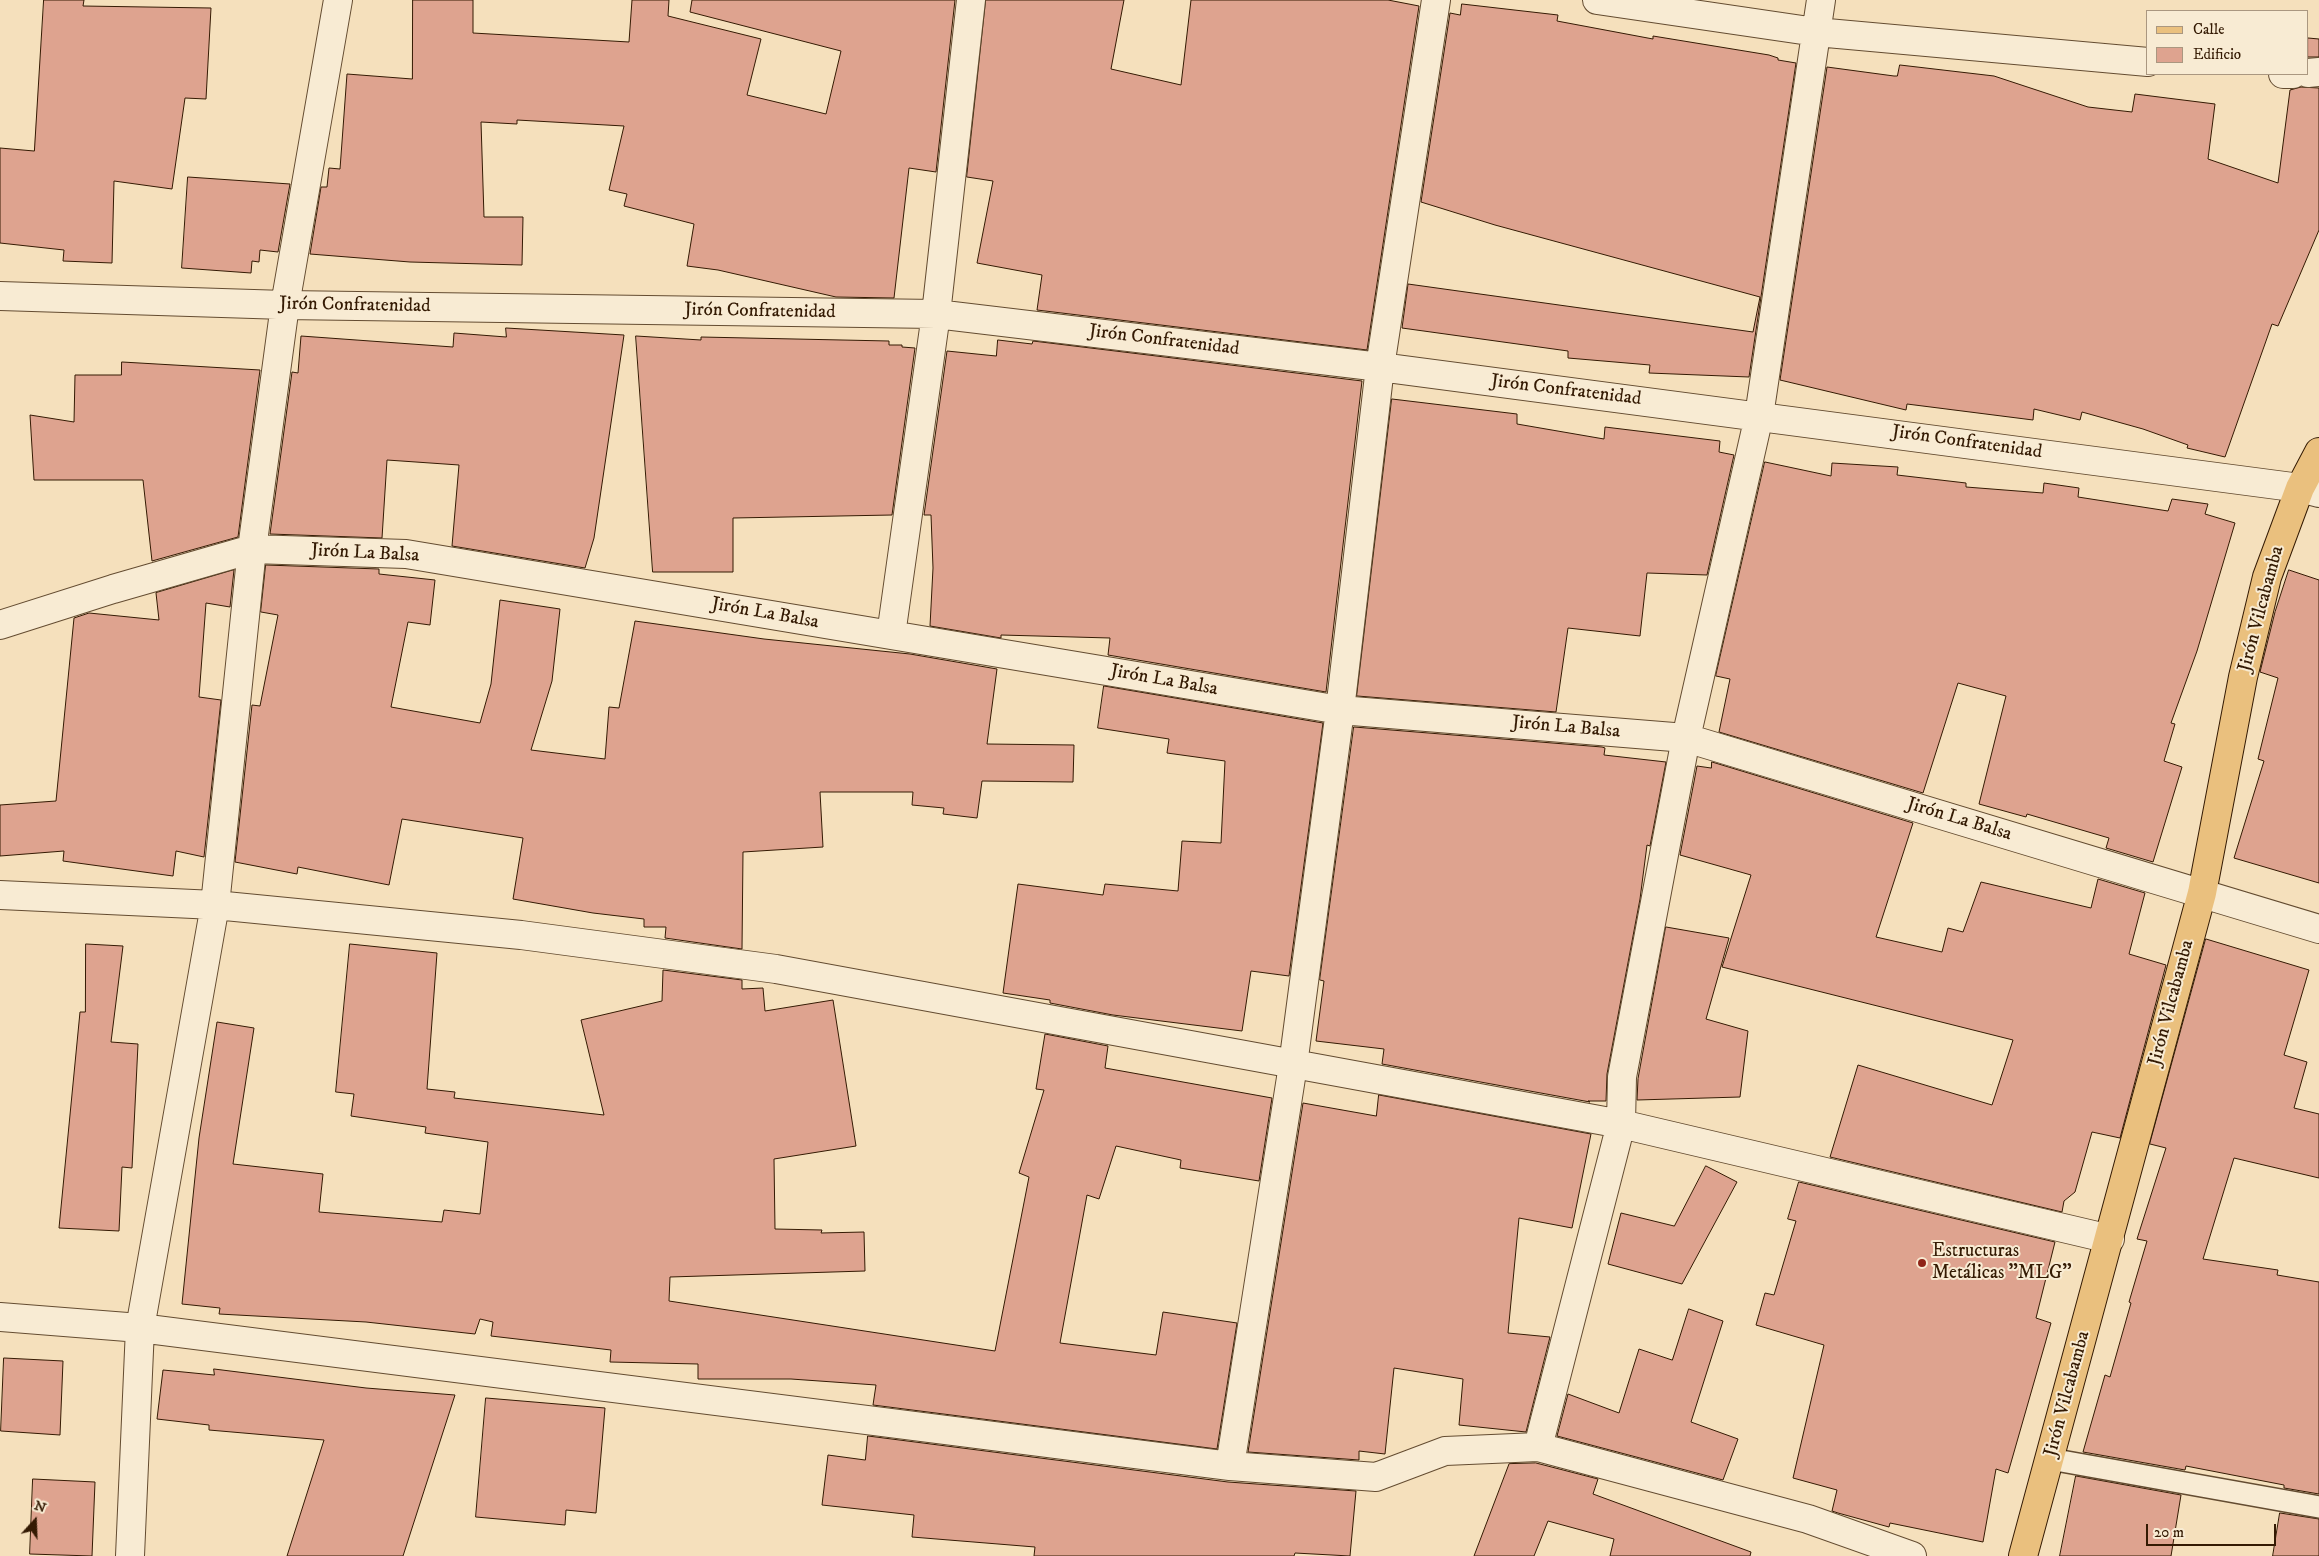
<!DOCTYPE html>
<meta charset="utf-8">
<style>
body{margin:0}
#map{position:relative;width:2319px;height:1556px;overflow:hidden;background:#f5e0bc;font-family:"IM FELL DW Pica",serif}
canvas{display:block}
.legend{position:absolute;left:2146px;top:10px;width:162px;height:65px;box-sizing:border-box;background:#f8ebd3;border:1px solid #aa9780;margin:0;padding:6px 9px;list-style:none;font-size:15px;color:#341a03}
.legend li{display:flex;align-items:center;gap:10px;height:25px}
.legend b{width:25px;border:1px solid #aa9780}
.north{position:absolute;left:10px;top:1496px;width:50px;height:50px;-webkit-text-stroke:4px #f8ebd3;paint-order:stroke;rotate:20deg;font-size:14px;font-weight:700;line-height:20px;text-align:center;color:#341a03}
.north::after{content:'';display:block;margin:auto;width:18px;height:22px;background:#341a03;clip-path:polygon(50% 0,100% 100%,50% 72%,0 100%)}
.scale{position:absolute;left:2146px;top:1524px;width:130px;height:22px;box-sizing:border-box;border:2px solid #341a03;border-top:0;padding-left:6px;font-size:15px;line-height:18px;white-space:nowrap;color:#341a03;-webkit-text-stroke:4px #f8ebd3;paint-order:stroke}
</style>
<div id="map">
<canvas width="2319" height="1556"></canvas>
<ul class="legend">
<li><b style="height:6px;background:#eac07e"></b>Calle</li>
<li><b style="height:14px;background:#dea38f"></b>Edificio</li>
</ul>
<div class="north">N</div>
<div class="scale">20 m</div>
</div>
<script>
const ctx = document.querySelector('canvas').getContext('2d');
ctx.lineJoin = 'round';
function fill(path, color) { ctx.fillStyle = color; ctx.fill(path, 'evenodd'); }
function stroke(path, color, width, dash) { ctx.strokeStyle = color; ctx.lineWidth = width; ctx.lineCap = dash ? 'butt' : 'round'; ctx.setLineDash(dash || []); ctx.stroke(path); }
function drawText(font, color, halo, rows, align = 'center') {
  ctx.font = font + ' "IM FELL DW Pica",serif'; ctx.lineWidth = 4; ctx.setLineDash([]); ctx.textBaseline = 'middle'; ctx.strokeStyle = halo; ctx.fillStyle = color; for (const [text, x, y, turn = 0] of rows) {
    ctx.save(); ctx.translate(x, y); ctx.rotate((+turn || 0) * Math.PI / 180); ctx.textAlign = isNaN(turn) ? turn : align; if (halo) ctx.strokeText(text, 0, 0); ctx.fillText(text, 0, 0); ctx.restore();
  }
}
const building = new Path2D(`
 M44,0H84L83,6L211,8L206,99L185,98L172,189L114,181L112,263L63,261L64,250L0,243V148L34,151Z
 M413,0H473V33L629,42L632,0H669L668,16L761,39L747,95L826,114L841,51L690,12L692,0H955L936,172L909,168L894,298L836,297L718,270L687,266L694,224L624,206L627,194L609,190L624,126L517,120V124L481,122L484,217H523L522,265L410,262L310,254L321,187H327L329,168L340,169L347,74L412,79Z
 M986,0H1124L1111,69L1181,85L1191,0H1388L1419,6L1367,350L1037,310L1042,275L977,263L993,181L967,177Z
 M1462,4L1558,15L1557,21L1653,39V36L1769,55L1778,58V60L1796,63L1749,377L1649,373L1650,365L1568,358V351L1402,328L1408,284L1753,332L1760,297L1495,225L1421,202L1450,13L1460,15Z
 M2308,38L2319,39V57H2308Z
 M1900,65L1994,76L2088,107L2132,112L2135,94L2215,104L2208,159L2278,183L2290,90L2301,87L2319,88V230L2278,326L2272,324L2225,457L2187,448L2188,445L2143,429L2082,412L2080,420L2034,409L2033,420L1907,404L1906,410L1780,380L1827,67L1894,76H1897Z
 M188,177L290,184L278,252L260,250L259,262L252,261L251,273L182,268Z
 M506,328L624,335L594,538L585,568L452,546L459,465L387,460L382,538L270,534L292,372L298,373L301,336L453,347L454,333L506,337Z
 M636,336L701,340V337L889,341V345H902V347L915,348L892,515L733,518V572H653Z
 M998,340L1032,344L1033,341L1362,381L1326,692L1108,655L1110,638L1001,635V638L930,626L933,568L931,515H924L947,351L996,356Z
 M122,362L260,370L238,537L152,561L143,480H34L30,415L74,422L75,375H121Z
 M1392,399L1517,414V424L1604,439L1605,427L1720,441L1719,452L1734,455L1707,575L1647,573L1640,636L1568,628L1556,712L1357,696Z
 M1765,462L1831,476L1832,463L1898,467L1897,475L1966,483V487L2043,493L2044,483L2079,488L2078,497L2168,511L2172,499L2208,504L2205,514L2235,523L2197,651L2171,723L2175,724L2164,761L2182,767L2153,862L2106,848L2109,838L2027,814L2026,817L1979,804L2006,696L1958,683L1923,793L1719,732L1730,679L1716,676Z
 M266,565L379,569V574L435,580L430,625L408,622L391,707L480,723L491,684L500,600L560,609L552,681L531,750L605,759L609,707L619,708L635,621L764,639L910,654L997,669L987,744L1074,745L1073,782L982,781L977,818L943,814L944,808L912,805L913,792H820L823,847L743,852L742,949L665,938L666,927H644V919L593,913L513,899L523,838L402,819L389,885L298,867L297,874L235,862L252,705L260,706L278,615L261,612Z
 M234,570L230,607L206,603L199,697L221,700L204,857L176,851L173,876L63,861L64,851L0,856V805L56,801L74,618L89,613L159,620L156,593Z
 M2289,570L2319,580V883L2234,858L2264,761L2258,759L2278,678L2260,672L2275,612Z
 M1104,686L1323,723L1289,976L1251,971L1242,1031L1113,1015L1050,1003V1000L1003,993L1018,884L1103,895L1105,884L1178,891L1182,841L1221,843L1225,761L1167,753L1169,739L1098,728Z
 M1354,727L1602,747L1605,748L1604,755L1666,762L1650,846L1647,845L1640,899L1607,1074L1606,1101H1588L1590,1102L1382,1064L1384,1049L1316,1041L1324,981L1320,980Z
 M1712,762L1913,823L1876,937L1942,952L1948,928L1963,932L1981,882L2091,908L2098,879L2145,893L2129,954L2166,965L2120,1138L2092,1132L2075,1192L2064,1201L2062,1212L1830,1157L1858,1065L1992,1105L2013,1040L1722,967L1751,875L1680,855L1697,766L1711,768Z
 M1666,927L1729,938L1706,1019L1748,1031L1740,1097L1637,1100L1638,1079Z
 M2206,939L2309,970L2284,1055L2307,1062L2294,1108L2319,1114V1178L2234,1158L2203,1259L2278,1270L2277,1275L2319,1282V1494L2284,1488V1485L2186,1466L2185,1470L2083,1452L2105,1375L2110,1377L2131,1303L2129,1302L2147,1241L2137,1239L2166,1148L2150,1144Z
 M86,944L123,946L111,1042L138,1044L132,1168L122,1167L119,1231L59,1228L80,1012H85Z
 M350,944L437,953L427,1089L455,1092L454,1098L604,1115L581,1020L662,1001L663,970L742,980V989L763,988L765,1011L833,1000L856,1146L774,1159L775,1229L822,1230L821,1233L864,1232L865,1271L670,1277L669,1301L995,1351L1029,1177L1019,1173L1044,1090L1036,1089L1045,1034L1108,1046L1105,1068L1272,1098L1259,1181L1180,1168L1181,1160L1116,1146L1099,1199L1087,1195L1060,1343L1156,1355L1163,1312L1237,1323L1217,1449L873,1405L876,1385L791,1379H698V1364L610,1362L611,1350L491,1336L493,1322L480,1319L475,1334L366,1322L219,1314L220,1308L182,1304L199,1138L217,1022L254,1028L233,1164L323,1174L319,1212L442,1222L444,1210L480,1214L488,1142L425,1133L426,1127L351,1116L354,1094L336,1092Z
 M1379,1095L1591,1134L1572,1228L1519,1218L1508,1333L1550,1337L1526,1432L1459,1425L1463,1379L1394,1368L1385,1454L1359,1451V1460L1248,1452L1303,1103L1376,1116Z
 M1706,1166L1737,1182L1682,1284L1608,1264L1621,1213L1674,1226Z
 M1799,1182L2055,1242L2036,1318L2051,1323L2008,1473L1996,1469L1983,1542L1890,1523L1889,1527L1838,1513L1832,1511L1837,1490L1793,1478L1824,1345L1756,1325L1765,1293L1774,1295L1796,1221L1788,1219Z
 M1689,1309L1723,1321L1691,1422L1738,1439L1723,1480L1557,1436L1568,1394L1619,1413L1639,1349L1672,1360Z
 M4,1358L63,1361L60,1435L1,1431Z
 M214,1369L366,1388L455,1395L403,1556H287L324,1440L209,1430V1425L157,1419L163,1370L214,1375Z
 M486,1398L605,1408L596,1513L566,1510L565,1525L476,1517Z
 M868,1436L1228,1482L1356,1491L1350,1556L1295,1553L1294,1556H1034L1035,1547L912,1537L914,1515L822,1505L828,1455L865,1460Z
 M1536,1463L1598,1479L1593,1494L1751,1552L1750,1556H1610L1614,1539L1548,1521L1534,1556H1474L1509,1464Z
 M2076,1476L2181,1495L2171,1556H2060Z
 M33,1479L95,1482L92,1556L30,1554Z
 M2280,1513L2319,1519V1556H2273Z`);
fill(building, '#dea38f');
stroke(building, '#341a03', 1);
const service = new Path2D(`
 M2050,1459L2319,1507`);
const minor = new Path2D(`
 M1597,0L1816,32L2148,62
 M2308,73L2319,72
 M2283,74H2293
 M0,296L285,305L936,314L1380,367L2300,488L2319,493
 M0,625L113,589L252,549L406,554L1340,710L1686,738L2319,929
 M891,635L936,314L971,0
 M0,895L215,905L521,935L776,969L1621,1124L2110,1239
 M0,1317L140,1328L1230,1466L1376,1477L1445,1451L1538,1447L1808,1519L1912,1556
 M1538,1447L1621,1124L1622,1077L1686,738L1759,416L1821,0
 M1230,1466L1293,1065L1340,710L1380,367L1436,0
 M130,1556L140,1328L215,905L252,549L285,305L338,0`);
const primary = new Path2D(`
 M2023,1556L2202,893L2243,677L2267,577L2300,488L2319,452`);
stroke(service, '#644c31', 24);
stroke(minor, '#644c31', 30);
stroke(primary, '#341a03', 30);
stroke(service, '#f8ebd3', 21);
stroke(minor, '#f8ebd3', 28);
stroke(primary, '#eac07e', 28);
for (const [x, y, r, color] of [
 [1922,1263,5,"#8f2418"]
]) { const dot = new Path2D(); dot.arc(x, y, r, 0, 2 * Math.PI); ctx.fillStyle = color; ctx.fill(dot); stroke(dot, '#f8ebd3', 2); }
drawText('19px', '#341a03', '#f8ebd3', [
 ["Jirón Confratenidad",355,306,1],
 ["Jirón Confratenidad",760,312,1],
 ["Jirón Confratenidad",1164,341,7],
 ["Jirón Confratenidad",1566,391,7],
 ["Jirón Confratenidad",1967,443,8],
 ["Jirón La Balsa",365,554,3],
 ["Jirón Vilcabamba",2262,609,-75],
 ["Jirón La Balsa",765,614,10],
 ["Jirón La Balsa",1164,681,10],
 ["Jirón La Balsa",1566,728,5],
 ["Jirón La Balsa",1959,820,17],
 ["Jirón Vilcabamba",2172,1003,-75],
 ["Jirón Vilcabamba",2068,1394,-75]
]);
drawText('19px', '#341a03', '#f8ebd3', [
 ["Estructuras",1932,1252],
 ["Metálicas \"MLG\"",1932,1274]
], 'left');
</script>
